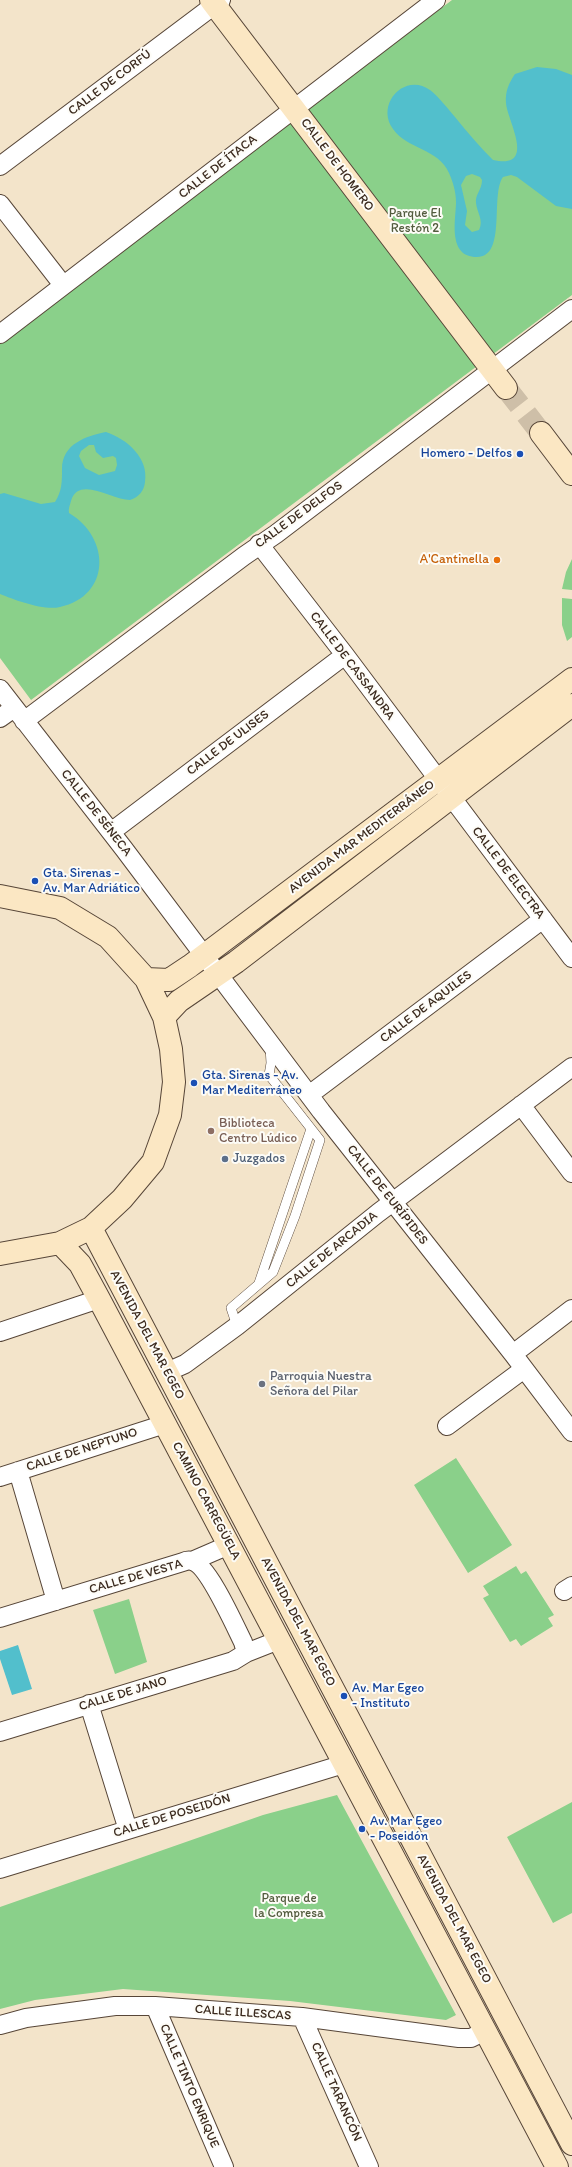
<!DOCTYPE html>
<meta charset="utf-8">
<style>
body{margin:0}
canvas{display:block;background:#f3e4ca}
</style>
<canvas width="572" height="2167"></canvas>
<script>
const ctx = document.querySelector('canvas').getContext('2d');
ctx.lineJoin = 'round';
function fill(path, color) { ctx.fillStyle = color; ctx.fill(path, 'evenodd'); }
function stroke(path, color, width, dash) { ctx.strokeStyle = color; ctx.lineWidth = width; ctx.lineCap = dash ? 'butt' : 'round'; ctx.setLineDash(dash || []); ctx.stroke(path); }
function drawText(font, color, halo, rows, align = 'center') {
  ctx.font = font + ' Itim,sans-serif'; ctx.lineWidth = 4; ctx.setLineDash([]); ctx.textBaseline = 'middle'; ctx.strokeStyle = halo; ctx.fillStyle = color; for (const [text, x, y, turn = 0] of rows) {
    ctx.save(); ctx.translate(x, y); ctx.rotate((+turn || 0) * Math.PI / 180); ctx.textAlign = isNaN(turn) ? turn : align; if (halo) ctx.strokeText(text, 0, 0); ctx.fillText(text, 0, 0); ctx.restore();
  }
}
fill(new Path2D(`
 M452,0H572V295L31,700L0,658V344Z
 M572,559V590L562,589L566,572Z
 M562,598L572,599V637L567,641L562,625Z
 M456,1458L512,1545L468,1573L414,1485Z
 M516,1566L521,1574L526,1571L554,1615L548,1618L553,1626L521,1646L516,1639L510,1642L483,1598L489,1595L483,1586Z
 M129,1599L147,1662L115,1674L93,1610Z
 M337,1795L456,2015L446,2020L290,2001L123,1989L35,2000L0,2009V1907L263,1815Z
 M572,1802V1913L553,1923L507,1837Z`), '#8ad08a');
fill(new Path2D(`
 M537,67L556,69L572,75V209L556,206L517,177L511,175L503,177C490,195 507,257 477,257C447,257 456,219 456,202C456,192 453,182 449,173C438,148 408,150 393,129C375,104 405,72 430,90C440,98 447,108 455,117C467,132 480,147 493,160C538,170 507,120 506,103C505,91 509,83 515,74ZM472,174L480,177L482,180C482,190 475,194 476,203C477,213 484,220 479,230L472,232L465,225L467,211L461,185L466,176Z
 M106,432C127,439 149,458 145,482C144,491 139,497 130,500C113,500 78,475 71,501C70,505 68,509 69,513C111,538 111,596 60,607C44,611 15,600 0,594V494L4,493L41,504L55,502C62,491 62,482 62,469C62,444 86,436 106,432ZM89,445H94L96,452L103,458L113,456L116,458L117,465L115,471L99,475L85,468L79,456L81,451Z
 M18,1645L32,1689L12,1695L0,1659V1651Z`), '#52bfcc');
stroke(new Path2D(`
 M506,388L541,433`), '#cebfa8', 22, [22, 11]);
const lane = new Path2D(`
 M259,1283L311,1129
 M237,1326L231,1308L273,1272L295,1216L320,1140L269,1075L271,1063L270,1047`);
const street = new Path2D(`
 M0,166L221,0
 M0,204L63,285
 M0,334L436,0
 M259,544L345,655L572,958
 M0,689L124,849L321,1111L513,1354L572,1432
 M0,718L14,708
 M24,721L244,556L276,534L572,309
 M111,832L345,655
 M309,1095L543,919
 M521,1105L572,1173
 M0,1332L99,1299
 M513,1354L572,1309
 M167,1372L185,1364L237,1326L378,1213L572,1067
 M447,1426L524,1369
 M18,1471L56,1601
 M0,1477L165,1424
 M192,1561L229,1545
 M564,1591L572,1586
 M0,1618L183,1562C185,1561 189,1560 192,1561C208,1565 235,1626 243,1642L246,1653
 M89,1704L128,1830
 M0,1732L233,1661L246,1653L279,1640
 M0,1869L344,1764
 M155,2006L224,2167
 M302,2017L369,2167
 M0,2025L26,2018L115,2006H155L302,2017L459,2038H471L485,2031`);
const secondary = new Path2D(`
 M211,0L506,388
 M541,433L572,474
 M0,896L60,908L108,937L146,979L164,1017L171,1049L174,1082L170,1115L153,1162L122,1199L91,1228L60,1243L0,1254
 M146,979L169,980L190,966L572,679
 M164,1017L179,1001L236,962L572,705
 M91,1228L572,2144
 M60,1243L80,1264L99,1299L557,2167`);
stroke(lane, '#574638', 10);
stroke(street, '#574638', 20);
stroke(secondary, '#574638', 24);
stroke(lane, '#fff', 9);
stroke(street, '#fff', 18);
stroke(secondary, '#fbe7c3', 22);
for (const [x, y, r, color] of [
 [520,454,4,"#1a4fb4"],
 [497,560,4,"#e8710a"],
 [35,881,4,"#1a4fb4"],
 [194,1083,4,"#1a4fb4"],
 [211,1131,4,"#8d6e63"],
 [225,1159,4,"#5c6f8a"],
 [262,1384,4,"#6b7280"],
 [344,1696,4,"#1a4fb4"],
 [362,1829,4,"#1a4fb4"]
]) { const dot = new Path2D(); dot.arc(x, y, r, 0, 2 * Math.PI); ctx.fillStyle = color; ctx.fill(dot); stroke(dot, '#fdfcf7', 1.5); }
drawText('13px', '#3b2a1e', '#fdfcf7', [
 ["CALLE DE CORFÚ",110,83,-37],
 ["CALLE DE HOMERO",337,165,53],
 ["CALLE DE ÍTACA",218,167,-38],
 ["CALLE DE DELFOS",299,515,-36],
 ["CALLE DE CASSANDRA",352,666,53],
 ["CALLE DE ULISES",228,743,-37],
 ["CALLE DE SÉNECA",96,813,52],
 ["AVENIDA MAR MEDITERRÁNEO",362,837,-37],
 ["CALLE DE ELECTRA",508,873,53],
 ["CALLE DE AQUILES",426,1007,-37],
 ["CALLE DE EURÍPIDES",387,1195,52],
 ["CALLE DE ARCADIA",332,1250,-39],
 ["AVENIDA DEL MAR EGEO",147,1335,62],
 ["CALLE DE NEPTUNO",82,1450,-18],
 ["CAMINO CARREGÜELA",206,1501,62],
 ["CALLE DE VESTA",136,1577,-16],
 ["AVENIDA DEL MAR EGEO",298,1622,62],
 ["CALLE DE JANO",123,1694,-17],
 ["CALLE DE POSEIDÓN",172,1816,-17],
 ["AVENIDA DEL MAR EGEO",454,1919,62],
 ["CALLE ILLESCAS",243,2013,4],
 ["CALLE TINTO ENRIQUE",189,2086,67],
 ["CALLE TARANCÓN",336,2092,66]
]);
drawText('13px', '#535c3e', '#fdfcf7', [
 ["Parque El",415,214],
 ["Restón 2",415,229],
 ["Parque de",289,1899],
 ["la Compresa",289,1914]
]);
drawText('13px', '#164399', '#fdfcf7', [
 ["Homero - Delfos",512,454,"right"],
 ["Gta. Sirenas -",43,874],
 ["Av. Mar Adriático",43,889],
 ["Gta. Sirenas - Av.",202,1076],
 ["Mar Mediterráneo",202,1091],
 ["Av. Mar Egeo",352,1689],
 ["- Instituto",352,1704],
 ["Av. Mar Egeo",370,1822],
 ["- Poseidón",370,1837]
], 'left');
drawText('13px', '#c56008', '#fdfcf7', [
 ["A'Cantinella",489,560]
], 'right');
drawText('13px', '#785e54', '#fdfcf7', [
 ["Biblioteca",219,1124],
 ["Centro Lúdico",219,1139]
], 'left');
drawText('13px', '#4e5e75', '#fdfcf7', [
 ["Juzgados",233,1159]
], 'left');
drawText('13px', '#5b616d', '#fdfcf7', [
 ["Parroquia Nuestra",270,1377],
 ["Señora del Pilar",270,1392]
], 'left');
</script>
